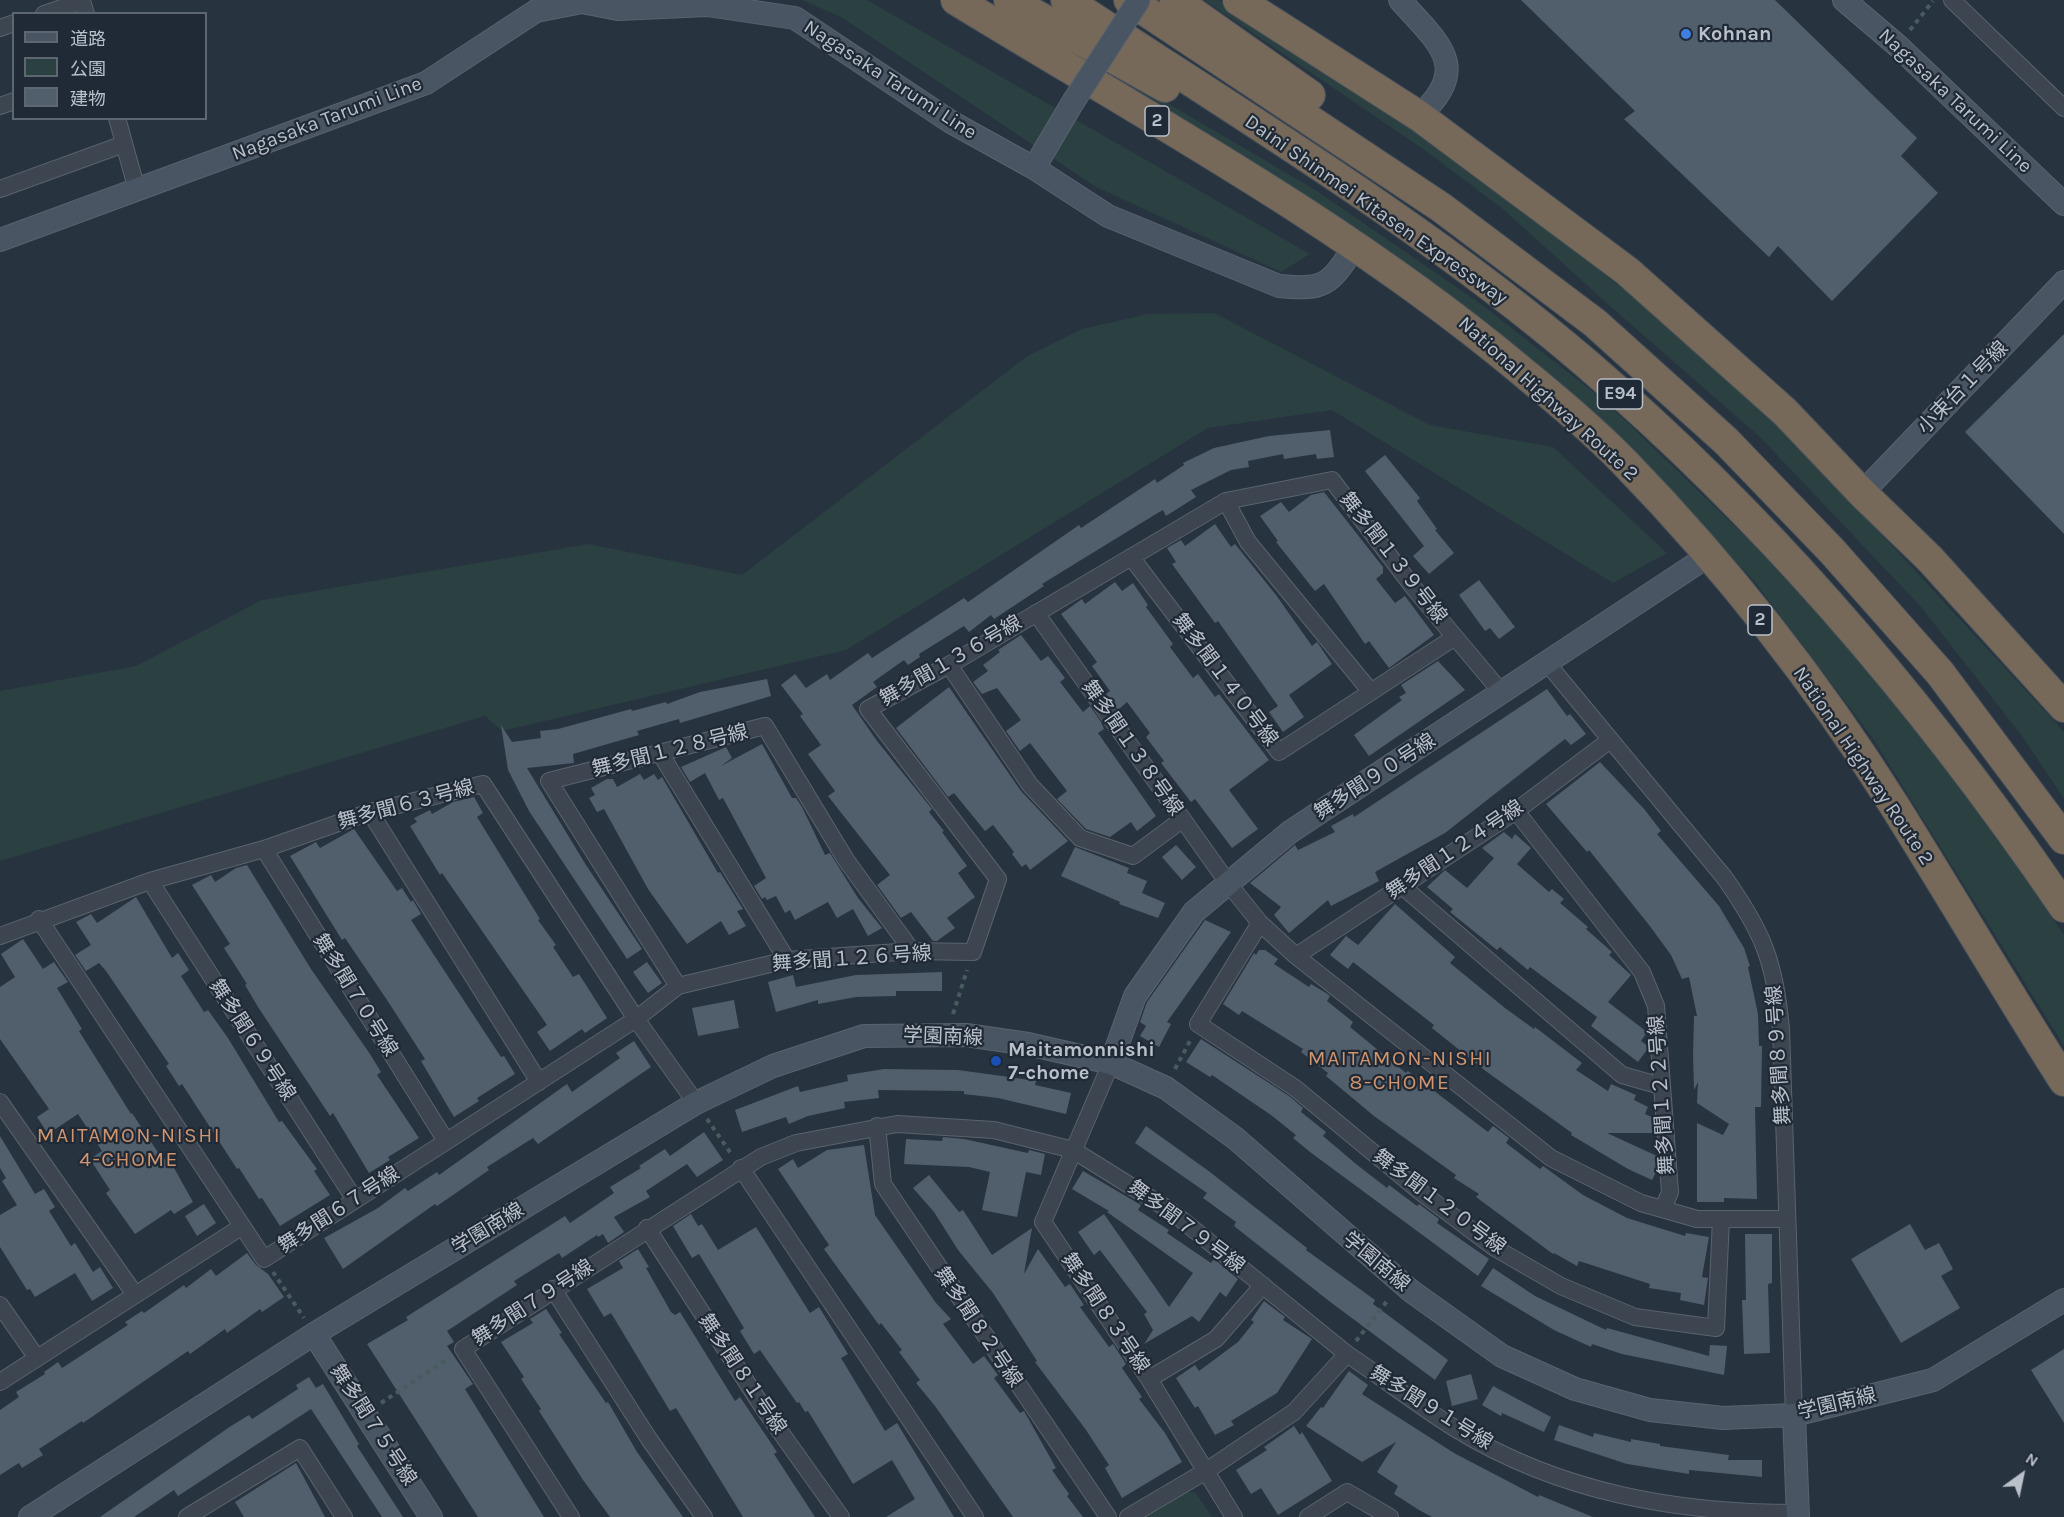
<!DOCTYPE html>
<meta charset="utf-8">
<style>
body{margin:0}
#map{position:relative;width:2064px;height:1517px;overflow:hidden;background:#283340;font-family:Karla,"Noto Sans JP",sans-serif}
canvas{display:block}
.legend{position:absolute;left:12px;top:12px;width:195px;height:108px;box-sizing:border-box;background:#202a36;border:2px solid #5d6671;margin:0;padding:8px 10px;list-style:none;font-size:18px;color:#b9c0ca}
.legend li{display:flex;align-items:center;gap:12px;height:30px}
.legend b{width:30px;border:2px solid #5d6671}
.north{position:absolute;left:1992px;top:1445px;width:60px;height:60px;-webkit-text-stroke:4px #202a36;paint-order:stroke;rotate:33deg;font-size:16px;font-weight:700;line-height:24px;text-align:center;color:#b9c0ca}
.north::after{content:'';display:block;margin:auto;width:21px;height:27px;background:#b9c0ca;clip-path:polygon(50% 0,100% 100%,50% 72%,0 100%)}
</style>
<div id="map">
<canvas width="2064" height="1517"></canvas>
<ul class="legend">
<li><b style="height:8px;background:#4a5563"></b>道路</li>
<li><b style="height:16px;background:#2a4041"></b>公園</li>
<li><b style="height:16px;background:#515e6b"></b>建物</li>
</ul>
<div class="north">N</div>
</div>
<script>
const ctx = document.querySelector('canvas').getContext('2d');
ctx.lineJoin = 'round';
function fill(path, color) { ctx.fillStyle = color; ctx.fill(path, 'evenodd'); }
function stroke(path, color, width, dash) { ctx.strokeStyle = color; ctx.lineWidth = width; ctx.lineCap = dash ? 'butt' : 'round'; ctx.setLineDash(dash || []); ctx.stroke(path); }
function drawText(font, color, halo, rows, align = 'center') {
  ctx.font = font + ' Karla,"Noto Sans JP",sans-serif'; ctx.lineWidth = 4.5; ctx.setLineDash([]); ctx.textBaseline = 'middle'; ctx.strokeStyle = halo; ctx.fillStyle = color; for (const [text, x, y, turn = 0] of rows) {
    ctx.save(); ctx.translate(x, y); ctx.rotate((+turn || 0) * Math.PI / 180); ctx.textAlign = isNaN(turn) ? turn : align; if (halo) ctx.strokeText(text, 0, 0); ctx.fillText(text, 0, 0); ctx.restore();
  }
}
fill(new Path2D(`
 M802,0H867L1310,254L1281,272L1096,187L841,17Z
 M1204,0H1219L1428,140L1570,245L1658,318L1802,448L2064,732V799L2022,736L1921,607L1761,438L1610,306L1503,209L1423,149Z
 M1133,83L1314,189L1481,304L1606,402L1748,539L1864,664L1976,807L2064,935V1046L1872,737L1755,582L1622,441L1512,343L1366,238L1129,89Z
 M1214,313L1430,425L1553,447L1667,553L1613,583L1332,410L1208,428L846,650L502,731L485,716L0,861V691L136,666L262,600L588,544L742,575L1026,357L1082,329L1148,314Z
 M1184,1491L1196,1493L1212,1517H1144Z`), '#2a4041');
fill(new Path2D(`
 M1521,0H1775L1917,138L1901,156L1938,193L1832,301L1778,246L1769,257L1624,119L1635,111Z
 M2064,334V534L1965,432Z
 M1330,430L1334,457L1317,459L1316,454L1284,459L1283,454L1248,461L1249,467L1231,470L1191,490L1196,497L1166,516L1163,510L1156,514L1042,584L1044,586L994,619L991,615L969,632L964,626L919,654L920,657L908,665L904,660L873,682L877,687L852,705L877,741L932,809L929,812L944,831L942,832L967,866L958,873L975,897L947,918L955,928L937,941H933L911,912L901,918L877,885L890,875L828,796L835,791L808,754L821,745L800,716L803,714L781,685L795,674L806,688L827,674L830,680L868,653L872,658L964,598L968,602L1079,525L1081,528L1155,479L1157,483L1184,465L1183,463L1214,448L1269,436Z
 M1385,455L1420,498L1417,501L1437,529L1435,530L1454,553L1429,574L1413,556L1424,546L1365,471Z
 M1324,492L1383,567V573L1376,579L1395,603L1405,596L1434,635L1389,668L1369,641L1365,644L1324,584L1315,591L1276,542L1278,541L1260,516L1281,502L1289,512L1311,495Z
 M1215,524L1231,547L1235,544L1276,595L1312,646L1317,642L1332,664L1289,695L1304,717L1283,732L1269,712L1278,706L1218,621L1215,623L1172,564L1176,562L1167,548L1181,540L1185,546Z
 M1479,580L1515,627L1499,639L1490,628L1485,631L1459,595Z
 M1115,582L1122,591L1133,583L1148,605L1146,607L1173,644L1170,647L1193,678L1198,674L1215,697L1219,694L1269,760L1229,790L1258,829L1232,848L1195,799L1191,802L1161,763L1164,761L1146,737L1150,733L1127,702L1118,710L1106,694L1110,691L1092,666L1097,662L1061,614L1082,599L1085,604Z
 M1021,635L1041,661L1048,656L1065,678L1060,682L1083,712L1090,706L1101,722L1104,729L1098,733L1156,816L1137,831L1131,822L1110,837L1086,829L1057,799L1067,791L1030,743L1020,751L1006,731L1021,720L997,688L982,694L973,682L988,671L983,665L1000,652L998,650Z
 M1438,661L1465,690L1369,756L1354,735L1402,700L1399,697L1406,693L1401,685Z
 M767,679L771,696L680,723L679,719L637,731L639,735L573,754L574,763L527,768L586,865L642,949L627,959L529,811L508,770L501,725L512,742L541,738L540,731L558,729L631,709L632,711L666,702L667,704L700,692Z
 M949,687L1021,791L1068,841L1030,870L1026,864L1022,867L1012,854L1014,852L993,825L985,831L954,793L948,797L896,728Z
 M1547,689L1567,716L1570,714L1586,734L1571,745L1565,739L1445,833L1375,872L1379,881L1331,906L1328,900L1289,933L1274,915L1281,907L1250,883L1295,845L1298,850L1335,832L1331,826L1353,814L1354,817Z
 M762,744L792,798H796L802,807L825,855L830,853L858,898L882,928L868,936L853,909L837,918L828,902L795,920L790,910L785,913L776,896L767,900L765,897L762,899L754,886L766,878L723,798L719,800L705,773L690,782L681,767L726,747L732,758L721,766Z
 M1600,762L1645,810L1661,831L1657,834L1719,906L1744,948L1750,966L1748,967L1758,1014L1759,1046H1762L1761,1107H1755L1757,1199L1724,1198V1202H1697V1123L1723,1135L1729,1124L1697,1103L1698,1082L1694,1090L1693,1054L1694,1016H1697L1689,977L1682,979L1671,955L1649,925L1589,850L1587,852L1546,804Z
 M640,774L644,780L654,774L658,780L662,777L718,873L720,872L743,909L737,911L746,926L729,935L721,921L687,944L648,889L604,809L597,812L589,798L595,795L591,788L607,779H613L617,787Z
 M474,797L483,813L477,817L540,919L538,920L556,945L553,947L573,977L579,974L607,1018L585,1033L582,1029L550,1051L537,1032L547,1025L442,873L440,875L410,826L417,822L414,818L430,810L432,814L453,802Z
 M354,829L397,891L402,888L411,902L413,900L421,914L411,920L501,1057L504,1056L515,1074L477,1098L479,1101L454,1117L421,1061L425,1059L387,1000L345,938L342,940L290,856L316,842L320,848Z
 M1504,832L1512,839L1515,834L1531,848L1517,864L1549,892L1552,889L1564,899L1560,903L1588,927L1586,929L1612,952L1609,955L1631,975L1608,1002L1647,1032L1641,1041L1649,1047L1638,1062L1591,1026L1597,1017L1530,967L1528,970L1500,947L1497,950L1450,912L1453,909L1427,887L1445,870L1467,888L1494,858L1482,848Z
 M1176,845L1196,867L1182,880L1162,857Z
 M1075,847L1129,868L1127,873L1147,881L1142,893L1165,903L1158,918L1119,904L1120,902L1061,876Z
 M247,865L311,969L370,1054L381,1072L377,1075L419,1138L388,1157L390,1160L369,1173L333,1113L330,1116L258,1007L245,985L247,984L224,948L230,944L192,885L211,875L215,882L236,868Z
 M136,897L172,958L178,953L189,970L181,976L204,1012L208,1010L228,1038L279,1122L282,1121L317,1169L314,1171L330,1195L280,1226L262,1198L259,1199L239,1168L237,1169L182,1084L179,1086L166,1066L169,1064L106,971L99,963L86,971L75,955L91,945L76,922L91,914L97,923Z
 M1395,904L1455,957L1450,963L1505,1008L1534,1029L1535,1027L1582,1063L1576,1070L1608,1091L1611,1084L1636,1095L1634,1100L1648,1107L1645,1114L1654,1118L1652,1133H1607L1657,1156L1658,1168L1652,1180L1628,1169L1571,1135L1572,1133L1487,1072L1432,1028L1434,1025L1353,962L1348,969L1330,955L1346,936L1358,945Z
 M1205,920L1231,932L1167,1022L1171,1024L1159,1047L1140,1036L1146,1026L1140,1022L1147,1002Z
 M23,939L43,969L54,962L68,982L57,988L82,1029L79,1031L131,1114L132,1113L163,1160L168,1157L193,1202L174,1214L171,1210L135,1234L106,1193L110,1190L90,1159L102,1151L78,1114L48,1134L37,1117L49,1109L0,1039V987L15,977L1,954Z
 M1259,950H1265L1278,959L1274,964L1309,987L1311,984L1326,993L1330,996L1327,1001L1353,1022L1350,1027L1406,1073L1408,1071L1488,1132L1493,1126L1509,1138L1506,1143L1540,1169L1543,1166L1583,1195L1627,1218L1685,1236L1686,1233L1709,1237L1702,1277L1708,1278L1704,1305L1680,1300L1681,1293L1649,1288L1650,1284L1579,1261L1577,1266L1554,1253L1553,1254L1476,1197L1479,1194L1454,1178L1456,1175L1374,1116L1326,1076L1328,1073L1301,1052L1303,1049L1242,1011L1239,1015L1223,1004L1254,953L1256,955Z
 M647,962L662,983L648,993L633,972Z
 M942,972V991H896V996L856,997L818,1004V1000L776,1012L768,982L793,975L796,987L856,975Z
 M734,1000L739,1028L698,1036L692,1008Z
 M1201,1039L1289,1096L1303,1108L1301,1112L1326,1132L1323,1136L1356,1164L1387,1188L1389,1185L1417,1206L1419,1204L1439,1219L1437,1223L1489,1259L1478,1276L1310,1152L1293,1138L1296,1135L1271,1115L1212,1075L1210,1077L1186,1062Z
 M634,1041L651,1067L538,1144L533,1138L487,1167L489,1170L453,1195L437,1206L435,1204L343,1269L324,1238L378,1208L405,1188L408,1191L437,1172L439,1175L567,1084L572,1092L620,1058L616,1053Z
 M884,1069L958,1070L1002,1076L1036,1081L1035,1085L1071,1093L1066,1114L998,1098L964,1094V1091L878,1090L879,1098L844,1102L845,1108L808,1116L789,1124L786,1117L742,1132L735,1110L798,1086L800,1092L848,1081L847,1075Z
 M1146,1126L1210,1172L1307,1248L1306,1250L1375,1300L1373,1304L1448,1360L1435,1380L1329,1301L1234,1226L1236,1222L1203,1198L1207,1193L1135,1143Z
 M704,1132L723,1160L697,1177L687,1164L646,1191L650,1197L614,1217L624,1232L608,1243L603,1234L598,1237L597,1235L562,1258L559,1253L514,1281L517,1285L447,1331L454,1342L447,1346L473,1384L465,1389L544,1517H478L367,1344L408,1320L406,1317L565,1216L570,1223L614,1193L610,1187L641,1168L639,1166L665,1149L670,1156Z
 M0,1136L35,1194L44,1189L55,1207L49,1211L71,1246L75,1243L93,1272L100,1267L113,1288L92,1301L75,1273L35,1297L30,1289L27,1290L0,1247V1215L17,1205L2,1181L6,1178L0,1168Z
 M943,1137L964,1139L1028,1153L1029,1150L1045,1154L1041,1175L1026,1172L1017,1217L982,1210L990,1172L969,1167L904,1164L906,1139L942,1141Z
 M864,1145L875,1215L936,1303L951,1319L943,1324L973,1364L984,1356L998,1375L994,1378L1020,1413L1024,1411L1056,1468L1052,1470L1069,1494L1067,1496L1083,1517H1013L935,1406L916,1383L920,1380L899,1352L902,1350L881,1323L879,1325L824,1249L829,1245L778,1169L793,1159L798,1168L827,1150Z
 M1083,1171L1141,1205L1138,1210L1169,1230L1167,1233L1211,1263L1214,1259L1238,1279L1226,1297L1220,1292L1199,1322L1192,1316L1144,1344L1153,1330L1144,1314L1147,1312L1100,1250L1094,1255L1078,1232L1104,1214L1169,1307L1193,1273L1107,1212L1109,1211L1072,1189Z
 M929,1175L959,1212L963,1210L992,1255L1032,1228L1024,1274L1038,1249L1065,1287L1070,1284L1084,1305L1080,1307L1109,1347L1113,1344L1126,1364L1122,1368L1142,1397L1139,1399L1165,1433L1182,1462L1122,1498L1105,1468L1109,1465L1086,1430L1035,1362L1037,1361L993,1293L958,1250L934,1212L913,1188Z
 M204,1204L216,1223L197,1236L185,1216Z
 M691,1214L698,1226L702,1224L718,1250L756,1227L810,1313L819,1307L848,1354L841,1358L885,1431L897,1423L954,1517H886L915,1499L892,1460L853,1484L808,1411L805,1412L799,1402L797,1403L760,1350L754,1354L740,1331L744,1328L699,1254L692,1258L673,1226Z
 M1910,1224L1925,1250L1939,1243L1953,1269L1941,1276L1960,1308L1901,1343L1851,1259Z
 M1745,1234H1772V1283L1768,1284L1770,1353L1744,1354L1742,1300H1746Z
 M638,1249L649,1267L646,1268L671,1312L675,1315L680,1312L735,1401L740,1397L777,1452L774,1454L815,1517H743L676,1408L670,1411L611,1313L604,1317L587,1289L623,1268L619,1261Z
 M247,1253L256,1265L268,1274L284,1297L262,1312L260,1309L227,1333L225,1329L190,1354L188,1351L83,1423L82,1421L39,1449L43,1455L22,1468L19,1463L0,1475V1410L19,1397L16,1392L45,1374L44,1372L58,1362L62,1368L128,1325L125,1322L142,1311L144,1313L184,1285L186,1288L211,1269L216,1276Z
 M1493,1268L1535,1296L1606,1330L1607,1328L1709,1356L1710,1345L1727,1346L1724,1375L1622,1354L1592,1344L1591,1347L1554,1330L1481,1286Z
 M1264,1301L1285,1317L1283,1320L1312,1339L1277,1393L1231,1421L1234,1425L1215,1435L1198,1406L1195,1408L1176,1378L1195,1365L1199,1371L1238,1342L1254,1322L1251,1320Z
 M546,1309L562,1333L559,1334L606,1403L608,1402L637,1452L683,1517H610L583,1480L539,1411L541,1409L521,1379L524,1377L501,1342L533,1323L530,1319Z
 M2064,1349V1423L2031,1370Z
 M1349,1371L1368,1385L1362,1394L1454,1453L1538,1497L1539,1495L1593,1517H1432L1419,1510L1394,1494L1398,1486L1377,1472L1396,1442L1362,1462L1306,1426L1321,1407L1323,1408Z
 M1471,1374L1478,1399L1452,1406L1446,1381Z
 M309,1377L316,1388L323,1384L359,1444L357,1446L403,1517H382L311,1409L178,1496L174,1490L134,1517H100L231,1426L249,1415L252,1419L298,1389L296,1385Z
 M1493,1386L1551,1417L1544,1432L1502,1413L1501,1416L1482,1405Z
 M1559,1425L1593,1437L1594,1433L1631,1442V1439L1660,1444V1446L1729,1455L1728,1460H1762V1477L1689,1470V1474L1627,1464L1554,1440Z
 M1294,1426L1300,1435L1302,1432L1332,1481L1278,1515L1261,1488L1251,1494L1236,1470L1267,1450L1264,1447Z
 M296,1463L325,1517H244L235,1502Z`), '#515e6b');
const street = new Path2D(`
 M1952,0L2064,108
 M44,14L82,1L86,14
 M0,28L14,23
 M0,106L14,101
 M117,118L137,190
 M0,189L124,144
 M1226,501L1248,542L1371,692
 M1131,557L1279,752L1455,637
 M1036,613L1228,883L1260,923L1296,956L1551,1158L1641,1203L1697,1219H1787
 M1547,663L1724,877C1763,932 1775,962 1781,1029L1794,1415
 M949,665L1030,785L1080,838L1133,856L1183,819
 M660,753L787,960
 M1516,811L1642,972L1656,1006L1670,1192L1663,1209
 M370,812L539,1082
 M264,849L446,1141
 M150,881L355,1200
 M1402,886L1622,1075L1661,1086
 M39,919L264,1259L636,1019L678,986L787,960L912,951L973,952L998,879L868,709L949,665L1226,501L1332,480L1413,587L1502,693
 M1260,923L1198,1024L1295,1088L1422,1193L1495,1248L1561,1286L1635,1317L1716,1328L1721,1219
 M0,936L150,881L264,849L370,812L483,784L636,1019L696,1103
 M1296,956L1516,811L1610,740
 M678,986L549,781L765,726L846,860L912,951
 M1111,1063L1043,1222L1149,1379L1234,1517
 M0,1102L134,1293
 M877,1126L883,1184L1108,1517
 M741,1168L975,1517
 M647,1228L764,1409L841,1517
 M553,1289L649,1439L704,1517
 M0,1305L37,1358
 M1347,1354C1383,1378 1419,1406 1456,1429C1561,1493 1677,1513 1798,1513
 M1149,1379L1216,1339L1263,1285
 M0,1382L241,1227
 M187,1517L300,1448L344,1517
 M571,1517L463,1349L761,1157L796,1143L897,1124L994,1130L1073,1150L1171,1211L1347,1354L1294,1412L1206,1471L1128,1517
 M1308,1517L1347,1492L1390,1517`);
const secondary = new Path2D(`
 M1400,0C1438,43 1473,67 1419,116
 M1844,0L1898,46L2064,204
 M1034,168L1073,102
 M0,240L426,83L536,11L582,2L618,9L707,5L795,18L951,122L1034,168L1108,216L1279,286C1327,291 1330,283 1356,245
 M1862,493L2064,282
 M1111,1063L1135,996L1194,912L1290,832L1708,556
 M314,1334L431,1517
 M1794,1415L1798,1517
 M30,1517L314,1334L696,1103L773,1066L864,1036L966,1035L1028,1044L1111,1063L1166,1088L1235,1138L1411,1291L1502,1356L1575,1389L1650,1410L1723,1418L1794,1415L1933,1380L2064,1300`);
const highway = new Path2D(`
 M956,0C1147,117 1345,224 1518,368C1554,398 1592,429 1625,463C1725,566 1817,683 1894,805C1951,896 2006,990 2064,1081
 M1009,0L1165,87
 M1066,0C1242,116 1426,226 1587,364C1771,522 1928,707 2064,907
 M1129,0L1442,208L1595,323L1726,441L1832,551L1940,673L2064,839
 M1175,0L1310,95
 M1238,0L1419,116L1627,271L1785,412L1862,493L1930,559L2064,707`);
stroke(street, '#5a636d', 18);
stroke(secondary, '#5a636d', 24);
stroke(highway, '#46505b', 32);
stroke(new Path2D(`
 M1910,30L1933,1
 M953,1014L967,970
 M1175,1069L1191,1039
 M707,1119L732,1155
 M273,1272L304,1318
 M1356,1341L1388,1300
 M381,1403L449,1358`), '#485c5e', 4, [4.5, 4.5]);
stroke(street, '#3c4550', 16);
stroke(secondary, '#4a5563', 22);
stroke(highway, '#766959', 30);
const secondaryBridge = new Path2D(`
 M1073,102L1139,0`);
stroke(secondaryBridge, '#5a636d', 24, []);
stroke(secondaryBridge, '#4a5563', 22);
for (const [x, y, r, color] of [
 [1686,34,6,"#3f7fe0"],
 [996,1061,6,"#1a4fb4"]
]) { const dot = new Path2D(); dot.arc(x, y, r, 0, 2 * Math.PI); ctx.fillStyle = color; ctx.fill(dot); stroke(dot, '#202a36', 2); }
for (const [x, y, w] of [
 [1157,121,24],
 [1620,394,45],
 [1760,620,24]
]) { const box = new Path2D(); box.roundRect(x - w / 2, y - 15, w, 30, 4.5); ctx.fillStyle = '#202a36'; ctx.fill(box); stroke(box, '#b9c0ca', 1.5); }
drawText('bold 18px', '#b9c0ca', null, [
 ["2",1157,121],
 ["E94",1620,394],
 ["2",1760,620]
]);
drawText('bold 20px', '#b9c0ca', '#202a36', [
 ["Kohnan",1698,34],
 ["Maitamonnishi",1008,1050],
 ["7-chome",1008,1073]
], 'left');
drawText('20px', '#b9c0ca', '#202a36', [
 ["Nagasaka Tarumi Line",890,80,33],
 ["Nagasaka Tarumi Line",1955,101,43],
 ["Nagasaka Tarumi Line",327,119,-21],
 ["Daini Shinmei Kitasen Expressway",1376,210,35],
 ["小束台１号線",1963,388,-46],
 ["National Highway Route 2",1548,399,42],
 ["舞多聞１３９号線",1393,558,52],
 ["舞多聞１３６号線",951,661,-30],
 ["舞多聞１４０号線",1225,680,53],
 ["舞多聞１３８号線",1132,748,55],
 ["舞多聞１２８号線",670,751,-14],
 ["National Highway Route 2",1863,766,56],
 ["舞多聞９０号線",1375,777,-33],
 ["舞多聞６３号線",406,805,-15],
 ["舞多聞１２４号線",1455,850,-34],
 ["舞多聞１２６号線",852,959,-4],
 ["舞多聞７０号線",355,995,58],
 ["学園南線",943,1037,2],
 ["舞多聞６９号線",252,1040,57],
 ["舞多聞８９号線",1779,1055,-94],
 ["舞多聞１２２号線",1662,1095,-94],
 ["舞多聞１２０号線",1439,1202,37],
 ["舞多聞６７号線",339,1210,-33],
 ["舞多聞７９号線",1186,1227,37],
 ["学園南線",488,1229,-31],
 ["学園南線",1376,1262,40],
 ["舞多聞７９号線",533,1303,-33],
 ["舞多聞８３号線",1105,1313,56],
 ["舞多聞８２号線",978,1327,56],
 ["舞多聞８１号線",742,1374,56],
 ["学園南線",1837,1404,-13],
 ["舞多聞９１号線",1431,1408,32],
 ["舞多聞７５号線",373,1425,57]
]);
ctx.letterSpacing = '1.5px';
drawText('21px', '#d0946e', '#202a36', [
 ["MAITAMON-NISHI",1400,1059],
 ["8-CHOME",1400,1083],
 ["MAITAMON-NISHI",129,1136],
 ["4-CHOME",129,1160]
]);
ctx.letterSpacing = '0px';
</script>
